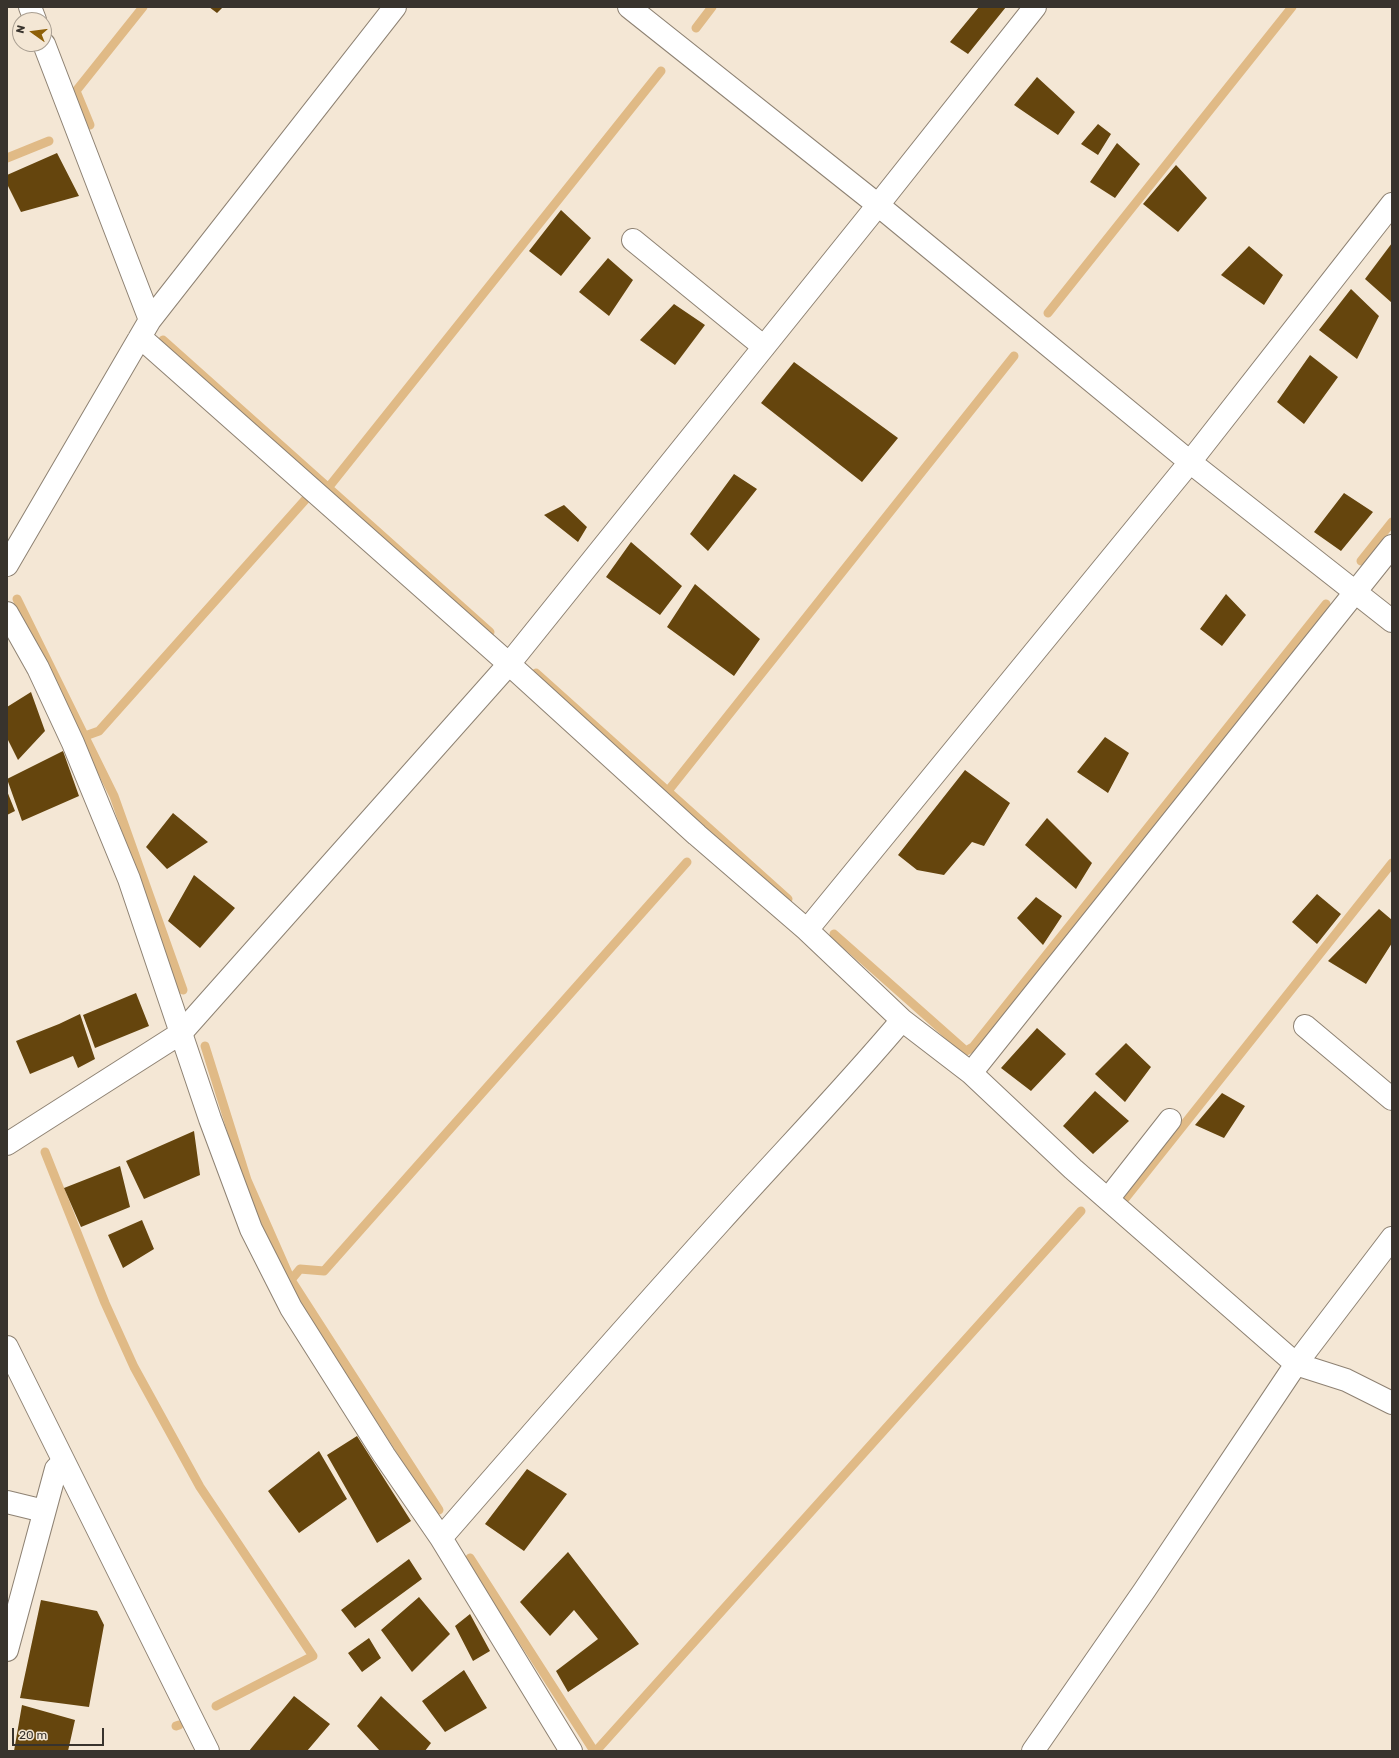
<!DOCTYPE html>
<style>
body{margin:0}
#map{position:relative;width:1399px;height:1758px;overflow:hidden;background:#f4e7d5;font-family:Rubik,sans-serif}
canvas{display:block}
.frame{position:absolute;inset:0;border:8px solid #38332d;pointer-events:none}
.north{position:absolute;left:12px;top:12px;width:40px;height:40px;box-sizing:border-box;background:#f4e7d5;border:1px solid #a99f92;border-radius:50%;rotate:284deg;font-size:11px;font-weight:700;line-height:16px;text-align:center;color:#38332d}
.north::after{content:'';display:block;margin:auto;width:14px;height:18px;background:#8e6008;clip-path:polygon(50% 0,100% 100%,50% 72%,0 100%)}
.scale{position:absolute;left:12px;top:1728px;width:92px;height:18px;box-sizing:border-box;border:2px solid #38332d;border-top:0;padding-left:5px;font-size:12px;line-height:14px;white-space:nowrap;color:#38332d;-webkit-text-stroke:3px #f4e7d5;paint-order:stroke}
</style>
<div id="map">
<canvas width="1399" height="1758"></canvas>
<div class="frame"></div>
<div class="north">N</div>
<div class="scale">20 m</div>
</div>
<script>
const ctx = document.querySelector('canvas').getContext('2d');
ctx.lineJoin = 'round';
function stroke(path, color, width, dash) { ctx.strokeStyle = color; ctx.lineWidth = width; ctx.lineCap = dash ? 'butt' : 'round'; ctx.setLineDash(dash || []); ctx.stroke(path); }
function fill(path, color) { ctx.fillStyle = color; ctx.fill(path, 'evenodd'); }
stroke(new Path2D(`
 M696,28L712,7
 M90,125L76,91L143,7
 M7,158L49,141
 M1048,313L1292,7
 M163,340L490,632
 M328,488L661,71
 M1361,561L1392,522
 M17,599L114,796L183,990
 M536,673L788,899
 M85,736L99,731L305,500
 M668,791L1014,356
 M834,934L966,1051L973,1047L1326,604
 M205,1046L247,1180L291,1280L439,1510
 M45,1152L105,1303L134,1367L200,1487L313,1656L216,1706
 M1124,1200L1392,863
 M291,1280L300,1269L324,1271L687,862
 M470,1558L594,1751
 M176,1726L179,1725
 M596,1751L1081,1211`), '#e0ba86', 9);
fill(new Path2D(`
 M209,7H223L217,13Z
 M979,7H1006L968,54L950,42Z
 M1037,77L1075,112L1058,135L1014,105Z
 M1098,124L1111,134L1098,155L1081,144Z
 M1117,143L1140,164L1115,198L1090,182Z
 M57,153L79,196L21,212L7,184V175Z
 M1176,165L1207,198L1178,232L1143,204Z
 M561,210L591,238L561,276L529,251Z
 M1392,243V303L1365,279Z
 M1249,246L1283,275L1264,305L1221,275Z
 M608,258L633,280L609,316L579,292Z
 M1351,289L1379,316L1357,359L1319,330Z
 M674,304L705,325L675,365L640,340Z
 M1310,355L1338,377L1304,424L1277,402Z
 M794,362L898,438L862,482L761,403Z
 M734,474L757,489L708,551L690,534Z
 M1344,493L1373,512L1341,551L1314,532Z
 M564,505L587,527L578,542L544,515Z
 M631,542L682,586L660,615L606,577Z
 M695,584L760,639L734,676L667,627Z
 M1226,594L1246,615L1222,646L1200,629Z
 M31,692L45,731L18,760L7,738V707Z
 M1105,737L1129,753L1108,793L1077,772Z
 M63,751L79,796L22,821L7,779Z
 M965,770L1010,803L984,846L972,842L944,875L917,870L898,855Z
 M7,791L15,811L7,815Z
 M173,813L208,842L167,869L146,847Z
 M1047,818L1092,863L1076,889L1025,845Z
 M194,875L235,908L200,948L168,921Z
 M1317,894L1341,914L1317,944L1292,922Z
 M1036,897L1062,916L1043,945L1017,918Z
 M1379,909L1392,920V943L1366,984L1328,961Z
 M136,993L149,1026L95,1048L83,1015Z
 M80,1014L95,1059L78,1068L73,1056L30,1074L16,1041L59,1024Z
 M1037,1028L1066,1054L1031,1091L1001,1068Z
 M1126,1043L1151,1067L1125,1102L1095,1074Z
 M1095,1091L1129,1121L1093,1154L1063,1126Z
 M1222,1093L1245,1106L1224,1138L1195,1125Z
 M194,1131L200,1175L144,1199L126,1161Z
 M120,1166L130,1207L81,1227L64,1188Z
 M142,1220L154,1249L123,1268L108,1235Z
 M357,1436L411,1521L377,1543L327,1455Z
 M319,1451L347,1499L299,1533L268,1491Z
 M527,1469L567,1494L524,1551L485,1524Z
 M568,1552L639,1644L568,1692L556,1671L598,1639L574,1610L550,1636L520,1602Z
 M409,1559L422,1579L355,1628L341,1610Z
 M419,1597L450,1634L412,1672L381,1630Z
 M41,1600L97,1611L104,1625L89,1707L20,1698Z
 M470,1614L490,1651L473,1661L455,1626Z
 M369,1638L381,1658L362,1672L348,1653Z
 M464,1670L487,1708L445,1732L422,1701Z
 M294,1696L330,1724L307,1751H249Z
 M381,1696L431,1743L425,1751H380L357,1726Z
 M22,1705L75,1720L68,1751H14Z`), '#65450d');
const street = new Path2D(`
 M30,7L35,20
 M629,7L878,205L1190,462L1392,621
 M44,44L150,320
 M633,240L764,347
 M140,337L509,664L697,835L807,930L902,1020L971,1073L1073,1169L1296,1364L1346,1380L1392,1403
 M7,565L150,320L395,7
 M7,613L38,668L73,743L129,879L210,1119L251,1229L291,1308L384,1455L441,1538L571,1751
 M509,664L878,205L1035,7
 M807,930L1190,462L1392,204
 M1305,1026L1392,1099
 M971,1073L1392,546
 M7,1144L181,1033
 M1108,1199L1170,1120
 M7,1502L44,1511
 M441,1538C533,1432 626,1326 720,1222C781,1154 844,1089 902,1020
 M7,1650L56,1469L63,1462
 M1033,1751L1144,1591L1296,1364L1392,1238`);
const secondary = new Path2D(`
 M181,1033L509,664
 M7,1347L208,1751`);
stroke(street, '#8e8273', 24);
stroke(secondary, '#8e8273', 24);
stroke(street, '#fff', 22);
stroke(secondary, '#fff', 22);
</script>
